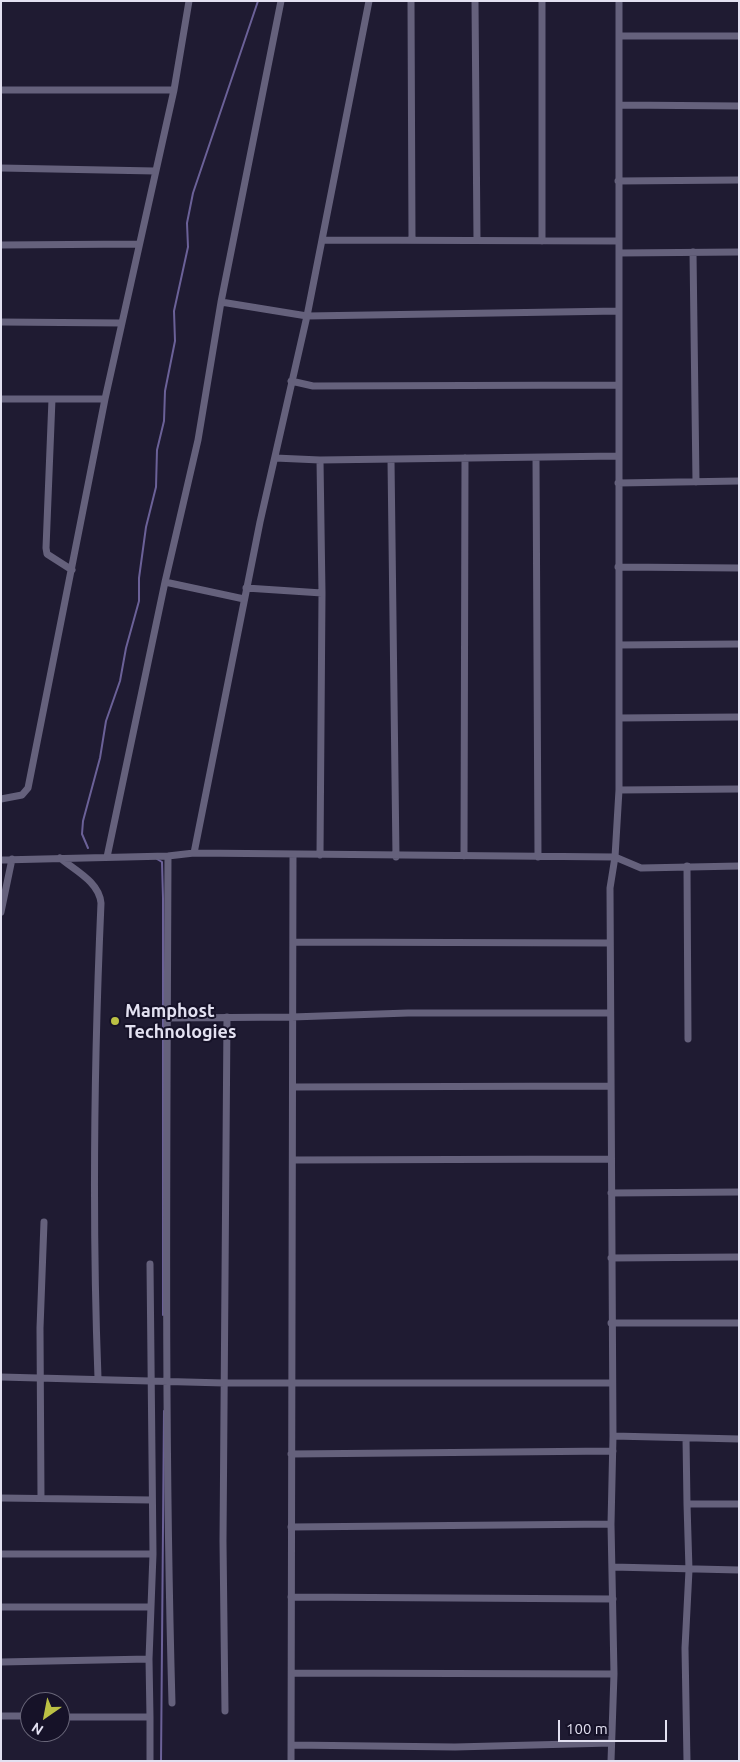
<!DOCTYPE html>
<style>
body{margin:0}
#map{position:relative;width:740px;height:1762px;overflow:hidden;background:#1f1b32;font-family:Ubuntu,sans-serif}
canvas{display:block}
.frame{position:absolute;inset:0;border:2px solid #e3e1f1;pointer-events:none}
.north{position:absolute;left:20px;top:1692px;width:50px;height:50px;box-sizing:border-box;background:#161228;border:1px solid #686578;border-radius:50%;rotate:213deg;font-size:14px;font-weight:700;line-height:20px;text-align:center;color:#e3e1f1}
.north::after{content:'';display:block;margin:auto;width:18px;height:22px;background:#bbc044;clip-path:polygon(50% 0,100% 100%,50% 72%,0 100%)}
.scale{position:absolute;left:558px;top:1720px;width:109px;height:22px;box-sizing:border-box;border:2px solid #e3e1f1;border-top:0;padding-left:6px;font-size:15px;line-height:18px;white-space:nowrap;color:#e3e1f1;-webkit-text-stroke:4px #161228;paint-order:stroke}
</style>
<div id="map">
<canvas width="740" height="1762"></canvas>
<div class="frame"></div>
<div class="north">N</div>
<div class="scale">100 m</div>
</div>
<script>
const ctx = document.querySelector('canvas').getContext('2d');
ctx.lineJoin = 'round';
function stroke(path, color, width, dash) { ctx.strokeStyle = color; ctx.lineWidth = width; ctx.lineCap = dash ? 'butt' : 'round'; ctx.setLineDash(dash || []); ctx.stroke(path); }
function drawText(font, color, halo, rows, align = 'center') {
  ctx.font = font + ' Ubuntu,sans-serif'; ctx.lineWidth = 4; ctx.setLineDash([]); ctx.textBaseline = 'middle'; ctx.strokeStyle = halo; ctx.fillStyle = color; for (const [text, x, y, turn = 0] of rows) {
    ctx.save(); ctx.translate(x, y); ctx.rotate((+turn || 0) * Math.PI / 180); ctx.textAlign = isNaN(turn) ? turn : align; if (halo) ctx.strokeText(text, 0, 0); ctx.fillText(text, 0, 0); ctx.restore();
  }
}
stroke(new Path2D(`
 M88,848L82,834L83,821L100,758L106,721L120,681L126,648L139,601V578L146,527L156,487L157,450L164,421L165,391L175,341L174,311L188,247L187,223L193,193L258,1
 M157,859L162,862L163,898V1315
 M161,1761L164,1411`), '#6b6198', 2);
stroke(new Path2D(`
 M411,1L412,239
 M475,1L477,240
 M619,36H739
 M1,90H174
 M620,105L739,106
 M1,168L155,171
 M618,181L739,180
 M323,240L618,241
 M542,241V1
 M1,245L138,244
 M693,252L696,482
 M619,253L739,252
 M221,302L307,316L619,311
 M1,322L122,323
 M291,381L313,386L619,385
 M1,399H105
 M52,399L46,548L47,554L72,570
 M275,458L320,460L619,456
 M536,458L538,857
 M391,460L396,857
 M618,483L739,481
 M618,567L739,568
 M165,582L244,599
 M246,588L322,593
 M619,645L739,644
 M619,718L739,717
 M619,790L739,789
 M1,799L22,795L28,788L105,399L174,90L189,1
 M194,853L260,522L307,316L369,1
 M320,855L322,593L320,460
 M168,856C167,1138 164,1421 172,1703
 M464,856L465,458
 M107,857L165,582L198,440L221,302L281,1
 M60,858C76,871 99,882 101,903C94,1062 92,1220 98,1378
 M1,860L168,856L194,853L615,857L641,868L739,866
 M687,866L688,1039
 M1,912L12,859
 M293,942L610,943
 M168,1018L292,1017L408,1013H610
 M293,1087L611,1086
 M294,1160L611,1159
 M611,1193L739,1192
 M611,1258L739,1257
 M611,1323H739
 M1,1377L224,1383H611
 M613,1436L739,1439
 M686,1438L687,1504H739
 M291,1454L613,1451
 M1,1498L152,1500
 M41,1498L40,1328L44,1222
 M687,1504L689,1570L685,1648L687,1761
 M291,1527L611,1524
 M1,1554H153
 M612,1567L739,1570
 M291,1597L613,1599
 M1,1607H151
 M1,1662L149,1659
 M292,1673L614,1674
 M225,1711L223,1541L227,1017
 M1,1716H30
 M60,1717H150L149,1659L153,1554L150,1264
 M150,1717V1761
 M291,1745L455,1747L611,1743
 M291,1761L293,855
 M611,1761L614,1674L611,1524L613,1436L610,888L615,857L619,790V1`), '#65617c', 7);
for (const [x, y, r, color] of [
 [115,1021,5,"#bbc044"]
]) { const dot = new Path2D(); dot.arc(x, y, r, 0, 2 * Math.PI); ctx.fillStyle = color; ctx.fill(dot); stroke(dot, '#161228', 2); }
drawText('bold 18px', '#e3e1f1', '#161228', [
 ["Mamphost",125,1011],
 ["Technologies",125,1032]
], 'left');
</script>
